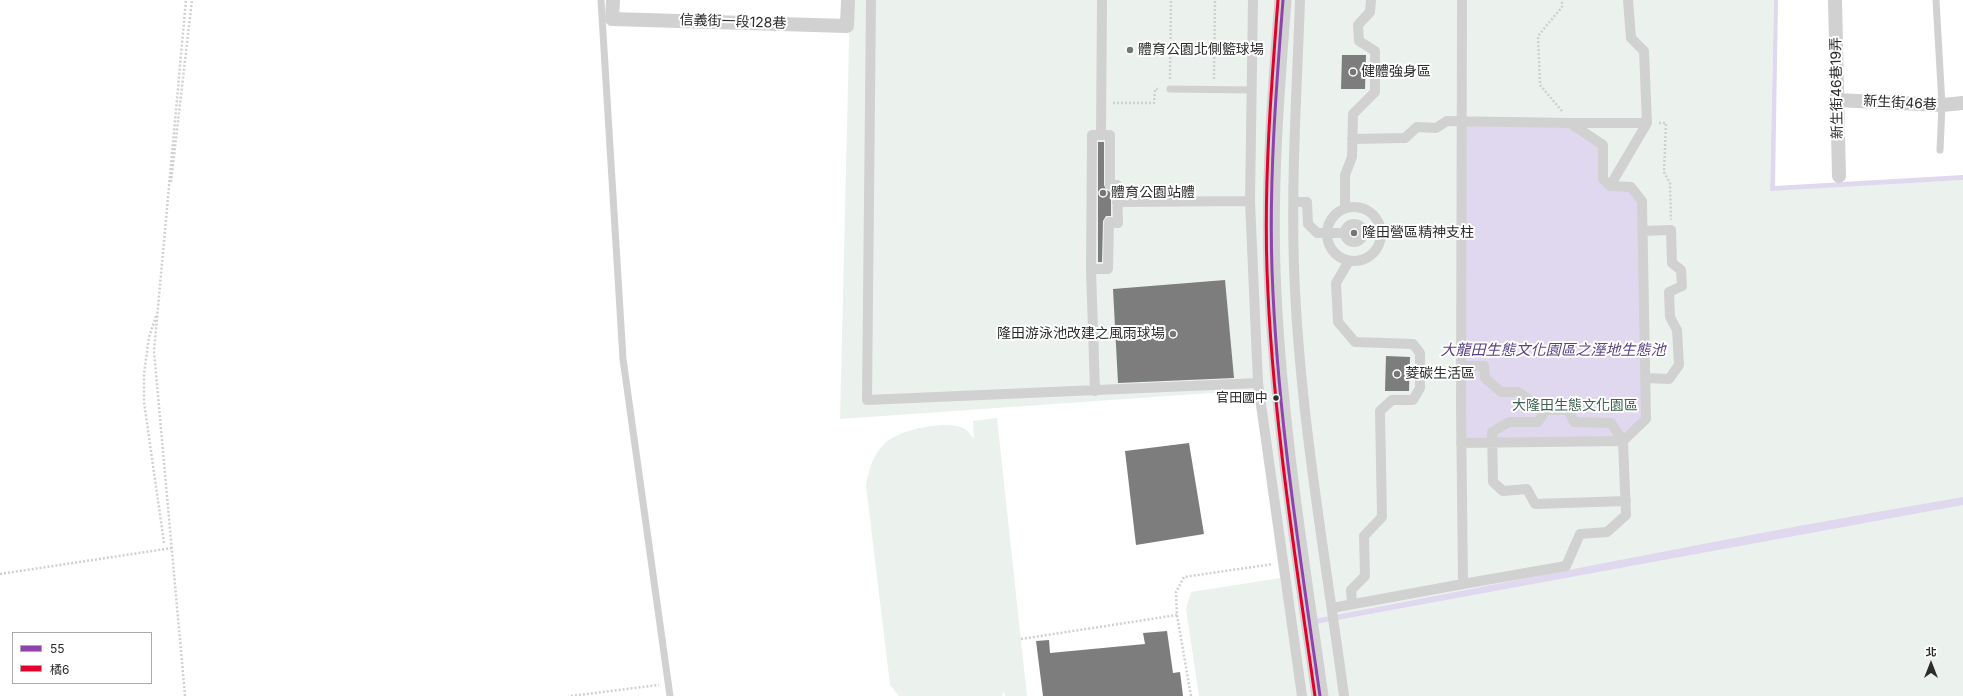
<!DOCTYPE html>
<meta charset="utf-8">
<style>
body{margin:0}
#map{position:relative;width:1963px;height:696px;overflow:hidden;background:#fff;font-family:Inter,"Noto Sans TC",sans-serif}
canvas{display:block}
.legend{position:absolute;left:12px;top:632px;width:140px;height:52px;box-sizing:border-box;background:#fff;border:1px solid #ababab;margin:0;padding:5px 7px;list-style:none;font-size:12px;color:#2c2c2c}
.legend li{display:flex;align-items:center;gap:8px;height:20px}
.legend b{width:20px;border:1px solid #ababab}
.north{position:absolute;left:1911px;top:644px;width:40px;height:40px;-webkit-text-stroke:3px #fff;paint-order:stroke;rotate:0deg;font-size:11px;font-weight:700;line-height:16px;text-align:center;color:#2c2c2c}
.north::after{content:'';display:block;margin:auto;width:14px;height:18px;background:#2c2c2c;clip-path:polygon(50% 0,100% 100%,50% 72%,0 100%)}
</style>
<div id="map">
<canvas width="1963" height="696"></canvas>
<ul class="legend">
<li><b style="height:5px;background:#8e44ad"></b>55</li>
<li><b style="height:5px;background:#e4002b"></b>橘6</li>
</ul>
<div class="north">北</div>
</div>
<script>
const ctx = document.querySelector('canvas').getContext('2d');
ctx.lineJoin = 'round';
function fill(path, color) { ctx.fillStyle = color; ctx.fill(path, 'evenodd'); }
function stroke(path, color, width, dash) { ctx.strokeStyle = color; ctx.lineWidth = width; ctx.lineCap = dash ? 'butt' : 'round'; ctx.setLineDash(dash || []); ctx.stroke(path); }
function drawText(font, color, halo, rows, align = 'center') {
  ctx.font = font + ' Inter,"Noto Sans TC",sans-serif'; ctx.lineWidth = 4; ctx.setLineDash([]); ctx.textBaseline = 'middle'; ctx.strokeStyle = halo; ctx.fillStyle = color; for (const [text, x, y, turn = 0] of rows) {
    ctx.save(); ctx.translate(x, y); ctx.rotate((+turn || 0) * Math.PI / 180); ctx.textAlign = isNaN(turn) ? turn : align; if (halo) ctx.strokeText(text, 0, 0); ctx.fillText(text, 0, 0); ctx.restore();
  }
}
fill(new Path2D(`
 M850,0H1774L1770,190L1963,180V696H1199L1186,609L1191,592L1280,578L1254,390L840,419Z
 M997,418L1027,696H1005L1004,691L1002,696H899L890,685L866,486C868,471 873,455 884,444C898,430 949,418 966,430C969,432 972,436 974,439L973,421Z`), '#ebf2ee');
fill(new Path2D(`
 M1774,0H1778L1775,186L1963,175V180L1770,191Z
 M1568,119L1603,145V179L1631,187L1642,201L1646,419L1623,441L1461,443L1462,121Z
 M1963,497V505L1310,625L1309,620C1527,579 1744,534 1963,497Z`), '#e0d8ee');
fill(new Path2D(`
 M1342,55H1366L1365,89H1341Z
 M1098,142H1104V185L1106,190L1111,192V216H1106L1103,221L1102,262H1098Z
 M1354,226L1359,228L1357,233L1360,239L1356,241L1348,238L1351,233L1349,228Z
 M1225,280L1234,378L1118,383L1113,289Z
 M1386,356L1410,357L1409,391H1385Z
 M1189,443L1204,534L1136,545L1125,451Z
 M1167,631L1173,673L1180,672L1183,696H1043L1036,641L1049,640L1050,653L1145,644L1143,633Z`), '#7d7d7d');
stroke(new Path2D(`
 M1170,79L1171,0
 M1214,79L1215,0
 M1113,103H1154L1155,89H1160
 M1562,111L1540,85L1538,36L1562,7V0
 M1659,123H1666L1664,172L1670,183L1671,220
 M171,182L192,0
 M156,316L149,337L144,374V402L164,543
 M0,574L172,548
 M1021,639L1177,615
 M185,696L154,351L186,0
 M571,696L659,685
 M1191,696L1177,615L1176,592L1184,577L1273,564`), '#d0d0d0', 2.5, [2, 2]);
stroke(new Path2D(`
 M601,0L623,359L670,696
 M1936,0L1942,105L1940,150
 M1170,89L1250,90`), '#d1d1d1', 7);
stroke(new Path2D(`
 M871,0L867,400L1258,383L1250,201L1253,0
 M1300,0C1297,89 1291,178 1294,267C1299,411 1325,554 1344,696
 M1570,123H1647
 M1352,139L1405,138L1417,127L1436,128L1447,121L1570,123L1603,145V179L1610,186L1631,187L1642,201L1646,419L1623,441L1461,443
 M1610,186L1647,123L1644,51L1631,38L1628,0
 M1117,202L1250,201
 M1294,202H1307L1308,224L1317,233H1345
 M1327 234a27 27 0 1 1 54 0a27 27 0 1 1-54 0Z
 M1345,208V175L1352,157L1353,114L1375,92V51L1359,41L1358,25L1370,12L1371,0
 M1345 233a9 9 0 1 1 18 0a9 9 0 1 1-18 0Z
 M1642,231L1671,230L1672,263L1681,270L1682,286L1669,292L1670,317L1677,330L1679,365L1669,379L1645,378
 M1363,233L1461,234
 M1349,261L1336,283L1338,322L1355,342L1413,344L1420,353V388L1413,400H1392L1380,411L1382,517L1364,536L1365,576L1351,590L1352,603
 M1091,269L1092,135H1101
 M1461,366H1484L1485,378L1501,392H1518L1546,410
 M1258,383L1302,696
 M1095,391L1091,269H1108L1109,222L1118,223L1117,185H1110V135H1101L1102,0
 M1463,584L1566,566L1580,534L1607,532L1626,515L1623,441L1611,423L1574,422L1568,410H1546L1538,422H1509L1492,432L1493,482L1503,491L1527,489L1535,504L1626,501
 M1332,608L1463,584L1461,408L1462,0`), '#d1d1d1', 10);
stroke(new Path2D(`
 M613,0L612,19L847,26L848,0
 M1835,0L1839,176
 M1836,100L1942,105L1963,103`), '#d1d1d1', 14);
stroke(new Path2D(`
 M1283,0C1276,90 1269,180 1272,270C1277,413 1300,555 1320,696`), '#d1d1d1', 17);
stroke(new Path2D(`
 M1283,0C1276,90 1269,180 1272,270C1277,413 1300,555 1320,696`), '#8e44ad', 3);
stroke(new Path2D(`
 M1278,0C1271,90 1264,180 1267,270C1272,413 1295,555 1315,696`), '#e4002b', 3);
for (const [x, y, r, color] of [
 [1130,50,4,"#767676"],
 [1353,72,4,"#767676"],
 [1103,193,4,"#767676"],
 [1354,233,4,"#767676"],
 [1173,334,4,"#767676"],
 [1397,374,4,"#767676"],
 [1276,398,3.5,"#2c2c2c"]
]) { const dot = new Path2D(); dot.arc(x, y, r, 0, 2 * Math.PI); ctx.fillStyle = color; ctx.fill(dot); stroke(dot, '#fff', 1.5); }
drawText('13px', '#2c2c2c', '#fff', [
 ["官田國中",1268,398]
], 'right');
drawText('14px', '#2c2c2c', '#fff', [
 ["信義街一段128巷",733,22,2],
 ["新生街46巷19弄",1837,88,-91],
 ["新生街46巷",1900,103,3]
]);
drawText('14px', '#2c2c2c', '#fff', [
 ["體育公園北側籃球場",1138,50],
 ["健體強身區",1361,72],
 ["體育公園站體",1111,193],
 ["隆田營區精神支柱",1362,233],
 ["隆田游泳池改建之風雨球場",1165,334,"right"],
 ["菱碳生活區",1405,374]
], 'left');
drawText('14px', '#3e6250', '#fff', [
 ["大隆田生態文化園區",1575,406]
]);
drawText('italic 15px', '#5a4385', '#fff', [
 ["大龍田生態文化園區之溼地生態池",1553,350]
]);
</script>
